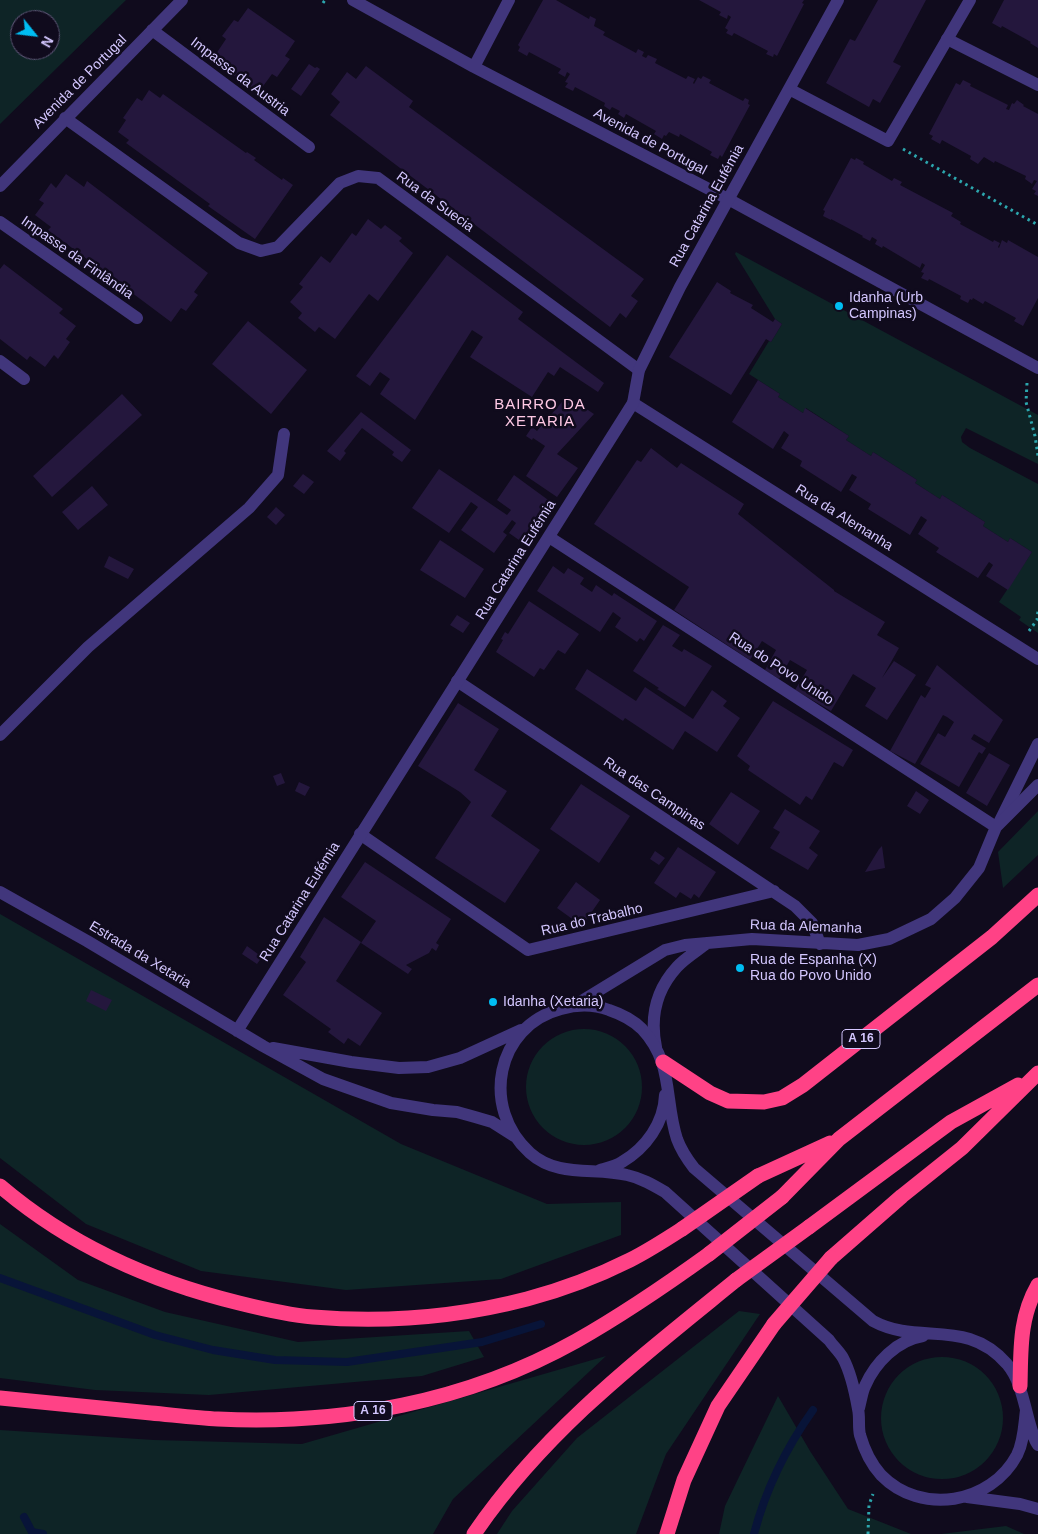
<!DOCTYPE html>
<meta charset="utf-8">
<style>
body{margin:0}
#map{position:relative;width:1038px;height:1534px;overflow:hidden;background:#100b1d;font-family:Helvetica,sans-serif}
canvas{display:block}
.north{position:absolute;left:10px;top:10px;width:50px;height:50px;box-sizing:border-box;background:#100b1d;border:1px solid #5e5677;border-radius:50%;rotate:119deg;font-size:14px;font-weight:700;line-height:20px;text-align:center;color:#d4c7ff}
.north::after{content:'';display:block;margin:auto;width:18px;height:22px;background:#00bdf2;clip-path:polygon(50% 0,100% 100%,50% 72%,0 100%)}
</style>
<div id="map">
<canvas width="1038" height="1534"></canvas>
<div class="north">N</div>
</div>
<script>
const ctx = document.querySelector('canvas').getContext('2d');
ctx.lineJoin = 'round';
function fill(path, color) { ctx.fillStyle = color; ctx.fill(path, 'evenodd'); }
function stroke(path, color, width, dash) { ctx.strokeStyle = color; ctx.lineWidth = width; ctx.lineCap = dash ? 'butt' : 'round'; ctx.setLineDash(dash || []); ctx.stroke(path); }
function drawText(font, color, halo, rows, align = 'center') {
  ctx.font = font + ' Helvetica,sans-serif'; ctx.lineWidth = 5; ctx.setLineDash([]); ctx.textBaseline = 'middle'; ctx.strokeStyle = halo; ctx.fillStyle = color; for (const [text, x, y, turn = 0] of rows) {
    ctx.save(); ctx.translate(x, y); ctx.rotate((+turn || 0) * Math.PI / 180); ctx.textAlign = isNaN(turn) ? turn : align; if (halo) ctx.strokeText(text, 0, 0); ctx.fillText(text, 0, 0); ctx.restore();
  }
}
fill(new Path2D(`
 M0,0H126L0,124ZM20,20H50V50H20Z
 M736,252L1038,415V464L966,428L961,437L962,442L970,448L1038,484V633L1019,620L1021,617L999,602L1032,552L1010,538L1008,542L983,526L985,522L942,495L940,499L915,483L917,480L873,452L871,456L846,440L849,436L806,408L803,413L778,397L780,394L749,374L769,341L771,342L782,324L775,319L735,254Z
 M1038,811V855L1003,888L998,852Z
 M0,914L401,1144L547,1204L621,1202V1235L501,1279L346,1290L201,1271L86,1224L0,1158Z
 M526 1087a58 58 0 1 1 116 0a58 58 0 1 1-116 0Z
 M0,1224L78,1280L165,1312L298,1342L469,1331L484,1357L422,1376L209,1395L95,1390L0,1378Z
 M739,1311L760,1314L666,1454L636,1534H497L512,1511L577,1438Z
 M606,1356L453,1499L433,1534H0V1430L154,1440L302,1444Z
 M881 1418a61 61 0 1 1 122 0a61 61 0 1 1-122 0Z
 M778,1396L810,1451L848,1509L911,1534H719L725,1506Z
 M1006,1526L1024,1534H941Z`), '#0e2426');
stroke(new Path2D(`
 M0,1278L155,1335L213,1350L275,1360L347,1362L482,1342L541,1324
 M24,1517L32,1532L43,1534
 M754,1534C766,1488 786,1448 813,1410`), '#081438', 8);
fill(new Path2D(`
 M543,0H556L589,19L590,16L596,19L594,26L605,32L603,35L636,53L638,49L644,52L642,56L646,58L648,55L657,59L655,63L686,79L688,76L695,79L693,83L694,84L698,77L701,79L703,76L711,80L709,83L743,101L745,98L749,100L748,104L750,105L722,157L720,155L718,159L710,155L712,152L680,134L679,137L669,132L666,136L664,135L662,139L654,134L656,131L626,114L624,118L618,114L620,111L612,107L610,110L604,106L605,103L575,87L573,91L565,87L568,83L565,82L570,74L567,72L565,77L558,73L561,69L529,52L527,56L518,51L520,47L518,45Z
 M699,0H804L802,3L804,4L777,56L774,54L773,57L766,54L768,51L734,33L732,36L726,33L728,30L725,28L731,17L728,15L727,19L719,15L721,12Z
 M878,0H926L893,62L901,66L880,103L873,99L869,107L826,83L850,39L855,41Z
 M1004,0H1038V48L1030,43L1031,42L1002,26L1001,28L992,23Z
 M248,8L295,41L285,56L290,59L277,77L272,74L258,93L212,60L226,39L222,36L234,20L238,22Z
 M309,64L315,68L317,67L320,69L301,96L291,89Z
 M366,66L413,101L409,107L644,279L631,296L638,301L626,318L620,313L610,327L330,115L340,102L331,94L347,72L356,79Z
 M963,80L971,84L970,86L1008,105L1006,109L1009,110L1012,103L1014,104L1017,100L1024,105L1023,106L1038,114V196L1034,194L1036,191L1032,189L1037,181L1034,180L1032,184L1025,179L1026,176L995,161L994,163L984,157L978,164L970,159L971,156L942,140L940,144L931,139L933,136L929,134L956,83L960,85Z
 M149,90L160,98L163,94L246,153L247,152L256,158L254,160L282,180L283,178L293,185L255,239L208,206L210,204L126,143L129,140L118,132L126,120L123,118L137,98L142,101Z
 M851,158L855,160L856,158L864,162L863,164L892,181L894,178L902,182L900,185L953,213L951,216L961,222L960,224L993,242L994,240L1000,243L998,247L999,248L1002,240L1007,243L1008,240L1038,257V298L1023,326L1014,321L1016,318L985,301L983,304L973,298L972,300L970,299L968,303L960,299L961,296L929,279L928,281L921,278L924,273L921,272L925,265L922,263L920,268L883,246L882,248L875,244L877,240L872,237L870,241L862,237L863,236L831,219V220L823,216L825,211L823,210Z
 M66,174L84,187L87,181L208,273L194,292L198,295L186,311L181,308L171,322L48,230L51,227L35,215L44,203L39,200L51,183L56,188Z
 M368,219L381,229L385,225L402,238L399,241L413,253L378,301L369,294L335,339L319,327L315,332L298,318L302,313L290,302L303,287L299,284L321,256L330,263L352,233L356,236Z
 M447,255L523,312L518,319L604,383L598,392L560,367L554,376L548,372L532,397L470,357L483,337L472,330L415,420L380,394L390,379L380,372L370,386L356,376Z
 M4,264L63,309L59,313L76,326L66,339L70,342L58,359L54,355L45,367L30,356L27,360L0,339V269Z
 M717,282L731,291L730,293L753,305L751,308L773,322L775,319L782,324L771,342L766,339L731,395L669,357Z
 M248,321L307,370L271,414L212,364Z
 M758,380L780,394L778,397L803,413L805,408L849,436L846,440L871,456L873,452L917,480L915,483L940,499L942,495L985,522L983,526L1008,542L1010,538L1032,552L1008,590L986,576L993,565L989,562L978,578L936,552L939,548L918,534L927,520L921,516L910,535L868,509L871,504L849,490L857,477L852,474L841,492L800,466L802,461L781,448L789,435L784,431L773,449L732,422Z
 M122,394L142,415L52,497L33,476Z
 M567,396L594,414L557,454L578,468L557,497L526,476L545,446L533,438L532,440L526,436L532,427L537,431Z
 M361,412L411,450L402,462L392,455L394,452L362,428L344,451L346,453L340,461L327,451Z
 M651,448L677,468L681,463L744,504L738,514L834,590V591L885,622L877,635L899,648L882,678L894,661L916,675L887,720L865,706L876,688L853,674L831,711L795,690L807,670L790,660L779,679L765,670L776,650L762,641L750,660L674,610L689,587L594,524L637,460L641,462Z
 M439,469L507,515L511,510L497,500L514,475L555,505L526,545L509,533L516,523L512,520L503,532L507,535L494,553L461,530L478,507L471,502L449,533L412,508Z
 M303,474L314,482L304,494L293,486Z
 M92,486L108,505L78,530L62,512Z
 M276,507L285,515L276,525L267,517Z
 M440,540L484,569L465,598L420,570Z
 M109,556L134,569L128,579L104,567Z
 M553,566L564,574L568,568L584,578L580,584L592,592L596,585L612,596L614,593L657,621L644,641L640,638L637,642L615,627L621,618L613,612L600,632L537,591Z
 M529,601L579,634L565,654L558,650L544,670L540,668L534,677L496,652L503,640L501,639L505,632L508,634Z
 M457,615L470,623L463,633L450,625Z
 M663,625L680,635L672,646L682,652L684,649L712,666L685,707L657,689L659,688L633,671Z
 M937,665L1003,720L989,743L974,734L971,739L986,748L982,754L979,752L959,787L920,764L938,733L945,737L954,722L947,717L943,715L915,764L890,751L921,695L925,698L931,688L925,685Z
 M587,669L636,701L645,687L693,719L712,690L727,701L723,706L740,718L717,752L685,731L673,750L625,718L623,721L575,689Z
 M773,701L853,750L843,767L834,762L812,800L806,796L800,805L748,770L750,766L737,756Z
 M458,703L499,729L474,770L507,791L491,816L540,850L505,903L435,858L471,802L460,792L418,766Z
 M989,753L1010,765L987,806L966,793Z
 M281,773L285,783L277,786L273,776Z
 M299,782L310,787L305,796L295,791Z
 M581,784L630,816L599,863L550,829Z
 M916,791L929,800L920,814L907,806Z
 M731,792L760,811L738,845L709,824Z
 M785,809L820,831L809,848L818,855L808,870L770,848L780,832L773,828Z
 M882,846L885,868L865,872L879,849Z
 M678,847L716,872L699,898L694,894L691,899L680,892L676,898L654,883Z
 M655,851L665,858L659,865L650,859Z
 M365,862L451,919L436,943L439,945L436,951L432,948L429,953L406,965L412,969L408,974L361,943L376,921L341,897Z
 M576,882L600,900L582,926L557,908Z
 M324,917L361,942L336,981L382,1013L360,1046L348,1038L344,1044L328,1032L331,1029L283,995L306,962L300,957Z
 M247,946L262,957L257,964L242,954Z
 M91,990L112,1000L106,1011L86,1001Z`), '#24173d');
stroke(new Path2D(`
 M323,3L325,0
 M903,149L1038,225
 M1027,383L1026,402L1035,436L1038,456
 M1029,631L1037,620L1038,611
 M868,1534L869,1505L873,1494`), '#2ca6ad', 3, [2.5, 4]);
stroke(new Path2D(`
 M0,735L88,647L249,508L278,475L284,434
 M999,823L1038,744`), '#41367c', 12);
stroke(new Path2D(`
 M353,0L474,67L728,199L1038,368
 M152,30L309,147
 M947,39L1038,85
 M474,67L509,0
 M65,118L239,243L261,251L278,247L340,183L358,176L378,178L639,370
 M0,186L182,0
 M0,222L137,318
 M0,361L24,379
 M633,403L1038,659
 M549,537L996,827
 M457,681L795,906L812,923L820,944
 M360,834L528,950L774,891
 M575,1005L665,950L685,945L752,939L858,945L889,939L931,919L955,898L979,868L996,827L1038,785
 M656,1047C650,1018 656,990 677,967C685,958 697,951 707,943`), '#41367c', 12);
stroke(new Path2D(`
 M789,89L888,141L970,0
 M0,892L87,941L263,1046L323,1079L391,1103L433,1110L457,1112L475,1117L492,1122L514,1136
 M237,1031L633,403L639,370L680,287L838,0
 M273,1048L351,1062L399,1068L428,1067L460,1058L521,1030
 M600,1170C607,1168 616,1166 622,1162C646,1148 664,1123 665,1095
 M859,1408C861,1401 862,1392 865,1386C875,1363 897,1340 923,1336
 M1026,1410C1024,1425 1024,1441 1017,1455C991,1504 921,1516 881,1475C871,1464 864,1449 860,1435C858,1427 860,1417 858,1409C855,1392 851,1373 843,1358C839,1351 833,1346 829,1340L665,1192C653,1185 641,1178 627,1175C594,1167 558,1178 530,1153C480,1108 496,1026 561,1009C578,1004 593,1004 609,1010C621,1014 633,1020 642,1029C674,1063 664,1099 677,1139C681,1150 687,1159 694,1168L873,1321C919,1346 966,1317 1007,1364C1022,1382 1024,1406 1031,1428C1033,1434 1034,1440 1038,1445
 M967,1497L1020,1504L1038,1509`), '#41367c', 12);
stroke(new Path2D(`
 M663,1062L710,1093L728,1101L764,1102L782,1098L803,1085L992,937L1038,895
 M758,1176L830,1143
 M0,1186C68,1244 152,1282 239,1303C263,1309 288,1315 313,1317C385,1323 458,1317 527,1299C561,1290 598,1276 630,1260C648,1251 665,1240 682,1229
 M782,1197L839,1139L1038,985
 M809,1227L951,1122L1018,1085
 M831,1258L902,1196L962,1148L1038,1073
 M1020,1386C1021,1350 1019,1318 1038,1285
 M0,1398C50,1403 100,1408 151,1413C173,1415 196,1418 218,1419C342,1425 467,1402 576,1341C622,1315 666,1285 709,1254
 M474,1534C544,1431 640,1358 736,1280
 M667,1534L684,1480L718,1406L774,1324`), '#ff4286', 15);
stroke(new Path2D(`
 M682,1229L758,1176
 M709,1254L782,1197
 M736,1280L809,1227
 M774,1324L831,1258`), '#ff4286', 15);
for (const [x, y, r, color] of [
 [839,306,5,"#00bdf2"],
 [740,968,5,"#00bdf2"],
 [493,1002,5,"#00bdf2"]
]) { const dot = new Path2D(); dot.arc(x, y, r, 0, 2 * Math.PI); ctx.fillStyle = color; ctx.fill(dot); stroke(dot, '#100b1d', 2); }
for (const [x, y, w] of [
 [861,1039,38],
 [373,1411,38]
]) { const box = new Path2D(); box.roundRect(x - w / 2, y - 9.5, w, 19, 4); ctx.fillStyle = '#100b1d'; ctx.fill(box); stroke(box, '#d4c7ff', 1); }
drawText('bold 12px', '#d4c7ff', null, [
 ["A 16",861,1039],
 ["A 16",373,1411]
]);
drawText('14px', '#d4c7ff', '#100b1d', [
 ["Impasse da Austria",240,77,37],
 ["Avenida de Portugal",80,82,-45],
 ["Avenida de Portugal",650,142,28],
 ["Rua da Suecia",435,202,36],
 ["Rua Catarina Eufémia",707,206,-61],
 ["Impasse da Finlândia",77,258,35],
 ["Rua da Alemanha",844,518,32],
 ["Rua Catarina Eufémia",516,560,-58],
 ["Rua do Povo Unido",781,669,33],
 ["Rua das Campinas",654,794,34],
 ["Rua Catarina Eufémia",300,902,-58],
 ["Rua do Trabalho",592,920,-13],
 ["Rua da Alemanha",806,927,2],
 ["Estrada da Xetaria",140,955,31]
]);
drawText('14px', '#d4c7ff', '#100b1d', [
 ["Idanha (Urb",849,298],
 ["Campinas)",849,314],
 ["Rua de Espanha (X)",750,960],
 ["Rua do Povo Unido",750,976],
 ["Idanha (Xetaria)",503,1002]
], 'left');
ctx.letterSpacing = '1px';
drawText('15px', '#ffc9e5', '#100b1d', [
 ["BAIRRO DA",540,405],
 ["XETARIA",540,422]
]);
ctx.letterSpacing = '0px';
</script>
